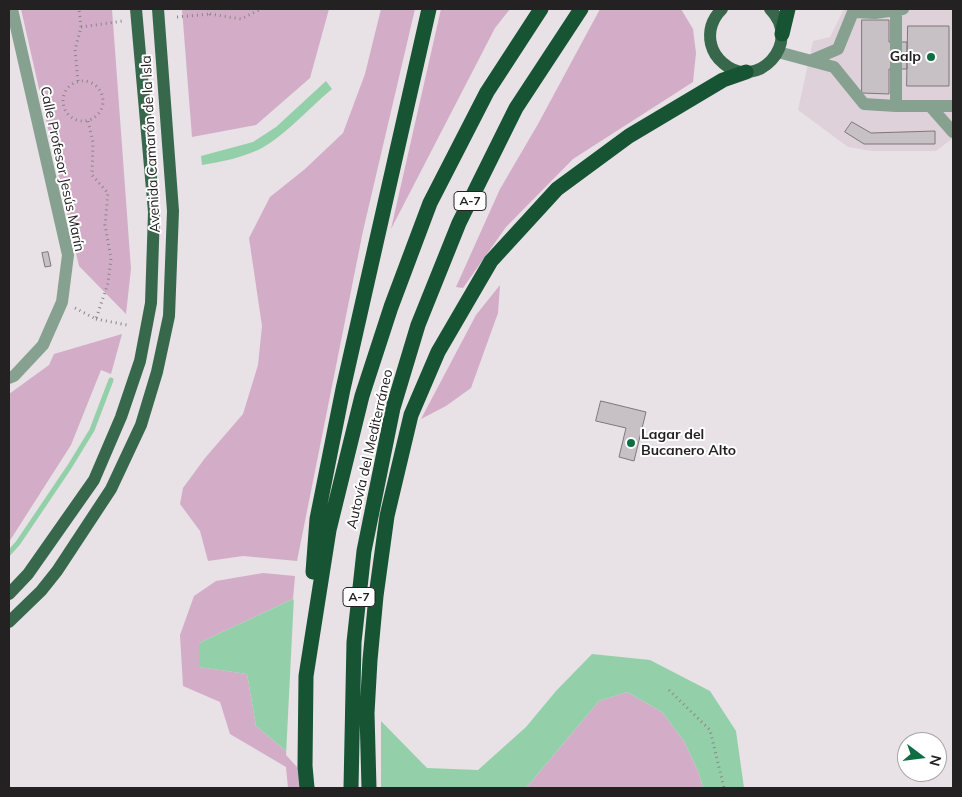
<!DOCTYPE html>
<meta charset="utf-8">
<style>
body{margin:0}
#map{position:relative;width:962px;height:797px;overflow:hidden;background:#e8e1e6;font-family:Mulish,sans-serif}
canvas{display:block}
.frame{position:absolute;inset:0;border:10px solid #242123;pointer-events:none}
.north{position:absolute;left:897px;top:732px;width:50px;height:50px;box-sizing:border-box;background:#fff;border:1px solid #a7a6a7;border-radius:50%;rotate:105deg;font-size:14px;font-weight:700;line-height:20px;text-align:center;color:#242123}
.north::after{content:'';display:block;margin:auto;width:18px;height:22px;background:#0e6d41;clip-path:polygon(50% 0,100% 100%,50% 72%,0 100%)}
</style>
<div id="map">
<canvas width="962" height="797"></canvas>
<div class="frame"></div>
<div class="north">N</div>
</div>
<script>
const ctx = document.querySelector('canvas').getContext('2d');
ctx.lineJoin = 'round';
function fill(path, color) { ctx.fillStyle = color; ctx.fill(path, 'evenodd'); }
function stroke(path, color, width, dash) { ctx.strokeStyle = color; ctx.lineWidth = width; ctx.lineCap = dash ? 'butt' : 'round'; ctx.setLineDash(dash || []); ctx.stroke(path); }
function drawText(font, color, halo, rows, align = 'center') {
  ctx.font = font + ' Mulish,sans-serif'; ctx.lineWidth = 4; ctx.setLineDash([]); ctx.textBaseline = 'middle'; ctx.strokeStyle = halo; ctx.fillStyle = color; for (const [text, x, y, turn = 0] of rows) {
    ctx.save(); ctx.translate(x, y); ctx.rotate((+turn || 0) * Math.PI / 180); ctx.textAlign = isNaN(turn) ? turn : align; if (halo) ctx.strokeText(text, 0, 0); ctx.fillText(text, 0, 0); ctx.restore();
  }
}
fill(new Path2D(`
 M844,9H953V138L936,151H872L848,147L798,110L813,41L830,37Z`), '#dfd1da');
fill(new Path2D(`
 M21,9H112L131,269L126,314L79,266Z
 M182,9H329L310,78L256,125L192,137Z
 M381,9H415L363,231L297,561L243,556L208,561L200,531L180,504L183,488L205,458L243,414L258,365L262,326L249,238L270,197L305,169L343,133L365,74Z
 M441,9H510L495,28L391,229Z
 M600,9H681L693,29L696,53L693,82L573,159L506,227L463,288L456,287L500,189L538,124Z
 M500,285L498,313L471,388L446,406L421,419L476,315Z
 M122,334L111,374L101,370L71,445L9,542V394L49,365L54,354Z
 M263,573L295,576L293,599L199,643L200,667L247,674L256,726L286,751L319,788H288L286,767L230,734L220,702L183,686L180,635L194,596L216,581Z
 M627,692L662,712L684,741L698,771L703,788H526L599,701Z`), '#d3adc7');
fill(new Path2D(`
 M326,81L332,89C309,108 284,137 258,150C240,158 221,162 202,165L201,156L253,142L276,127Z
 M293,599L342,647L380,720L427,768L478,770L526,727L556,691L592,654L650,660L710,691L736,731L744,788H703L698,771L684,741L662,712L627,692L599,701L526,788H319L286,751L256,726L247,674L199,667V643Z`), '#93d0aa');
fill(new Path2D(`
 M294,596L344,645L381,715V788H316L286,755Z`), '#e8e1e6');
stroke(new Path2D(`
 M9,553L18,543L70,466L92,430L111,380`), '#93d0aa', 5);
const building = new Path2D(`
 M862,20H889V42H907V69H889V94L862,93Z
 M908,26H949V86H907Z
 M852,122L871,133L935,131V144H864L845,132Z
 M48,252L51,266L45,267L42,253Z
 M601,401L646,412L634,461L619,457L626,428L596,421Z`);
fill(building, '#c7c0c5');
stroke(building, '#7d777b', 1);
stroke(new Path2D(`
 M209,9L210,14L241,19L261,9
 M177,17L210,14
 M81,27L123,21
 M63 101a20 20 0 1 1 40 0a20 20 0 1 1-40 0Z
 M78,81L75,50L81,27L79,9
 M75,308L96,319L108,283L111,258L105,225L108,193L92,175L93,142L88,121
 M96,319L127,325
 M669,690L710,730L724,788`), '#8a8588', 3, [1, 4]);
stroke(new Path2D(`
 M778,52L834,67L864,104L896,106H953
 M812,60L838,49L853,12L875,13L903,9
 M896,106V10
 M930,106L953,132
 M9,378L14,376L43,345L62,302L68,255L12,9`), '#87a190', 12);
stroke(new Path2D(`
 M722,9C712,19 708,30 711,44C713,52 717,58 723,63C756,93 804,43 770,9
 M9,594L28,574L94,480L121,417L140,361L151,303L154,212L136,9
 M9,622L41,591L57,571L111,489L141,425L157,372L169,316L173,211L158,9`), '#38684c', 12);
stroke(new Path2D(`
 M782,34L788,9
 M313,572L317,519L343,389L429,9
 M307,788L305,766L306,676L329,530L362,396L391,307L430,203L487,92L541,9
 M351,788L354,642L364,551L393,408L418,325L459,223L516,108L581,9
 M369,788L367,713L370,660L376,596L387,516L411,415L438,352L491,261L557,189L629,136L723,80L746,72`), '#165434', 15);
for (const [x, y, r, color] of [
 [931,57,5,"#0e6d41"],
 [631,443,5,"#0e6d41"]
]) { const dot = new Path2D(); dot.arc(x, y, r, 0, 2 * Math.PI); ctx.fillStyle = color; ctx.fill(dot); stroke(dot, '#fff', 2); }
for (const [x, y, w] of [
 [470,201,32],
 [359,597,32]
]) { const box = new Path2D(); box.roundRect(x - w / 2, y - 9.5, w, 19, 4); ctx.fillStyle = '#fff'; ctx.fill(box); stroke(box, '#242123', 1); }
drawText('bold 12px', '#242123', null, [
 ["A-7",470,201],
 ["A-7",359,597]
]);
drawText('bold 14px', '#242123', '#fff', [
 ["Galp",921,57],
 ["Lagar del",641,435,"left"],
 ["Bucanero Alto",641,451,"left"]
], 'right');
drawText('14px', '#242123', '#fff', [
 ["Avenida Camarón de la Isla",151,144,-93],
 ["Calle Profesor Jesús Marín",62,169,78],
 ["Autovía del Mediterráneo",370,449,-77]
]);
</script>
